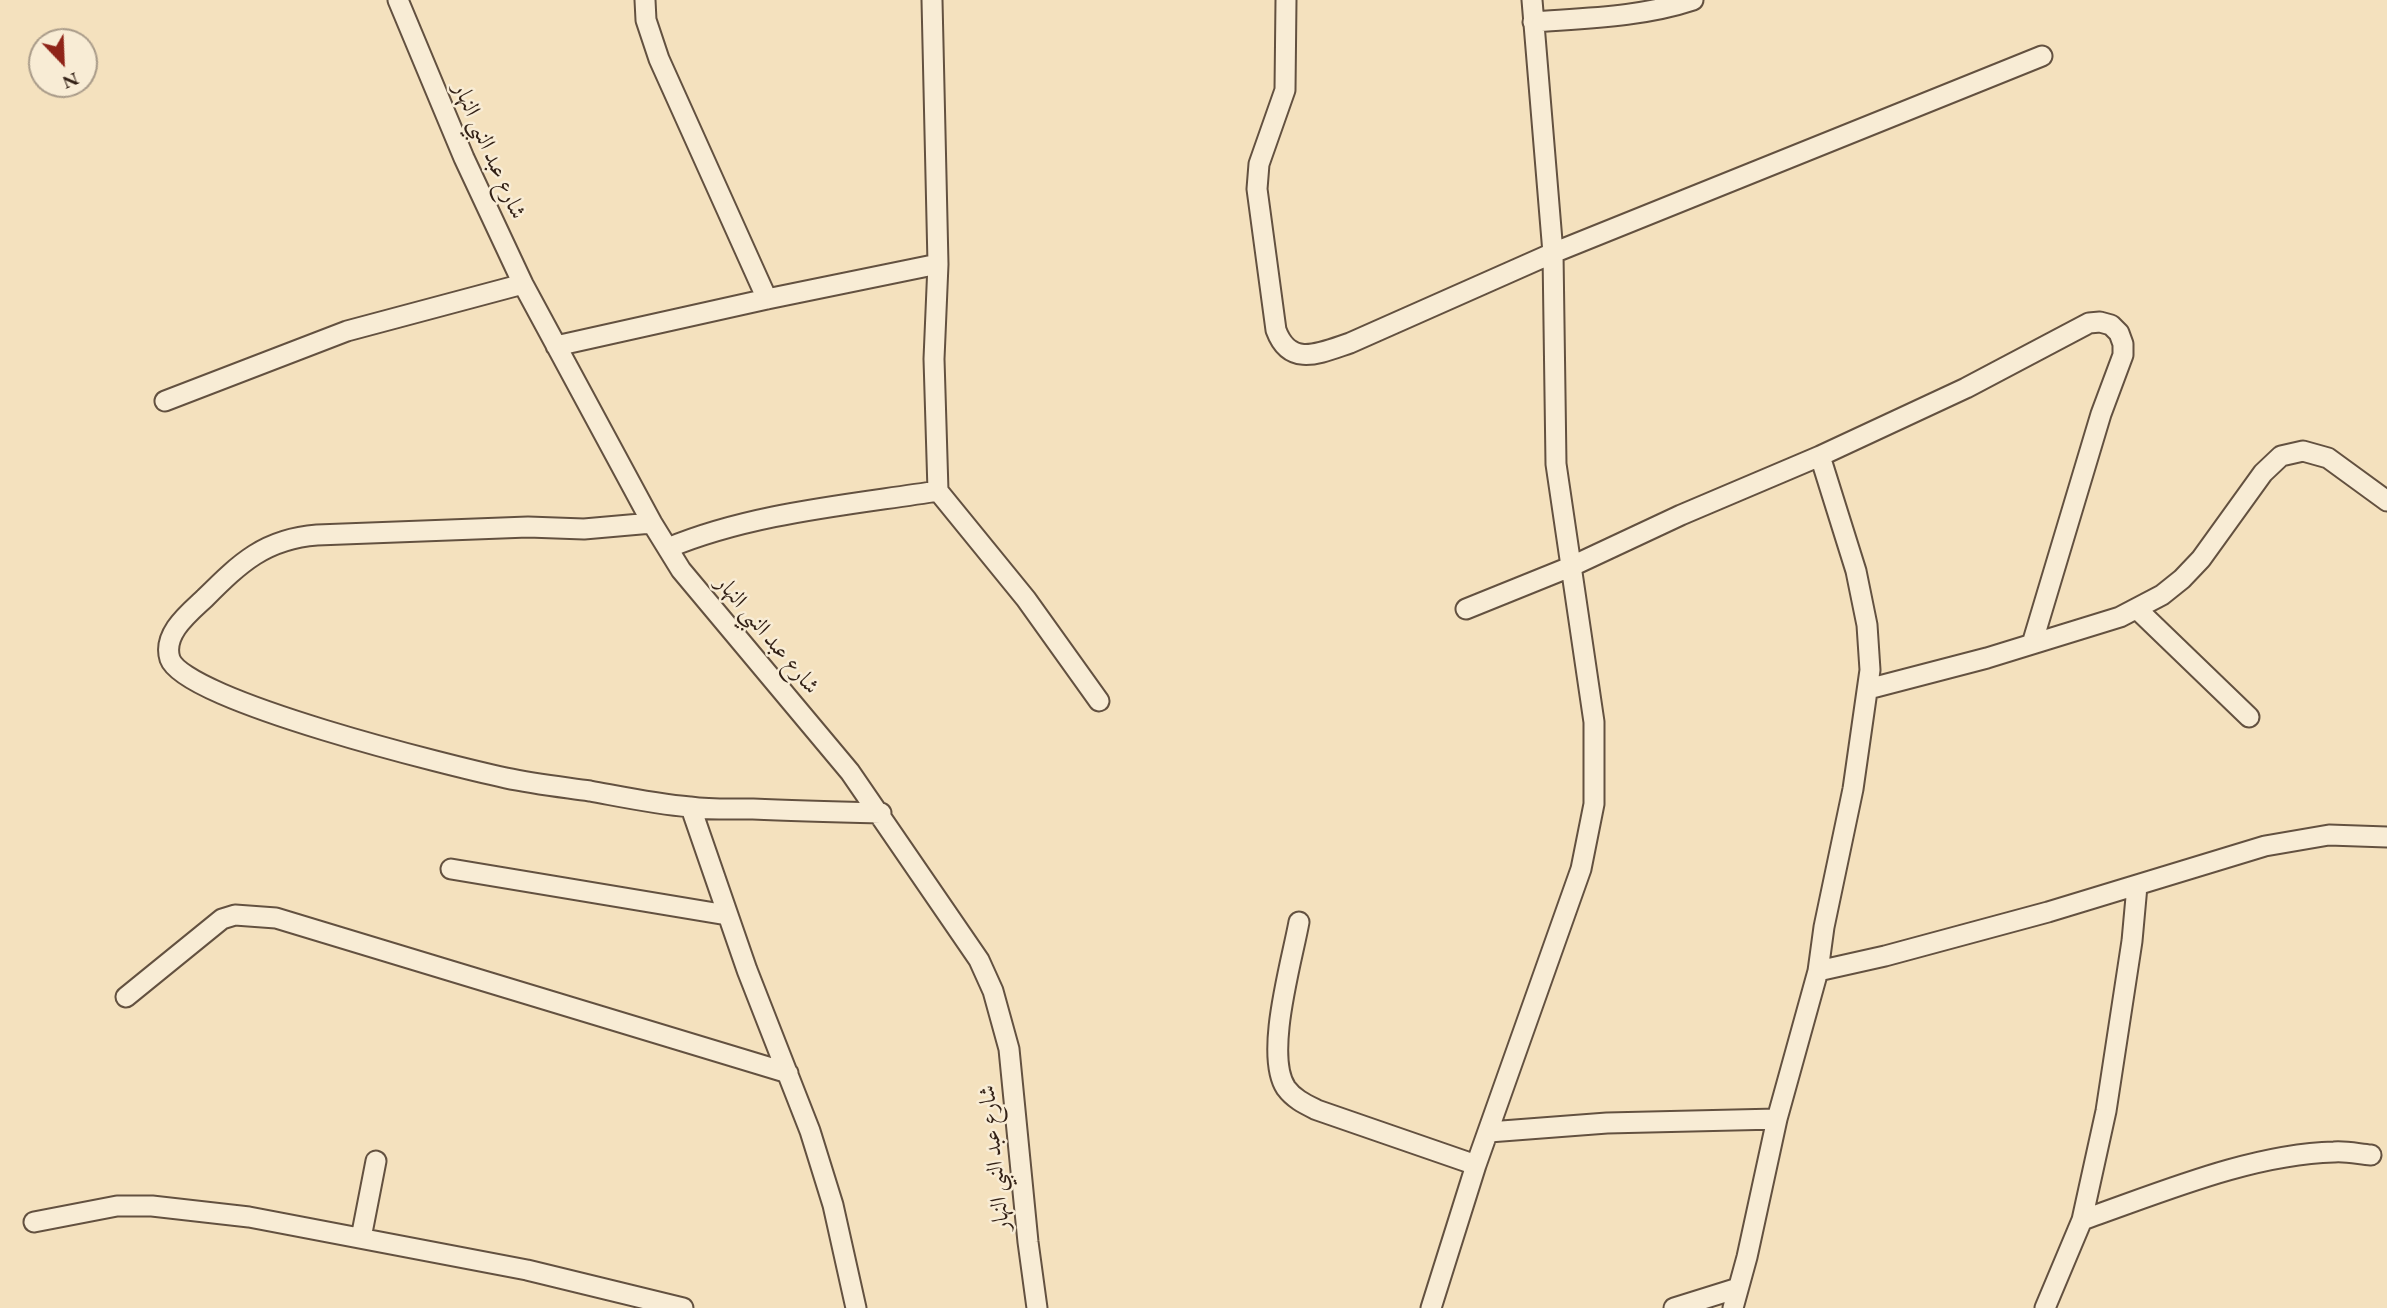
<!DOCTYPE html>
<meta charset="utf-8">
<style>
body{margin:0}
#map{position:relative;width:2387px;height:1308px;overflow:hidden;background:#f4e1be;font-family:"EB Garamond",serif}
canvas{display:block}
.north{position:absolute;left:28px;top:28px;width:70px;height:70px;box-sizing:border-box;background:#f8ecd5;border:2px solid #a99b89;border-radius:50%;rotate:157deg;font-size:19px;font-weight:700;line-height:28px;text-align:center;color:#332116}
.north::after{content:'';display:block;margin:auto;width:24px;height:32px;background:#8f2418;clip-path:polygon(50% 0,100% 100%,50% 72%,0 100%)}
</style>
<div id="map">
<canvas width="2387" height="1308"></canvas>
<div class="north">N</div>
</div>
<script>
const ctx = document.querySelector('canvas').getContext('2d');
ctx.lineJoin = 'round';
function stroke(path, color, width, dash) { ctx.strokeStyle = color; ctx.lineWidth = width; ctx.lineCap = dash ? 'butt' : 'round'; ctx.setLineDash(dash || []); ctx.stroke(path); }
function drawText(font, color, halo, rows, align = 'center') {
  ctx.font = font + ' "EB Garamond",Amiri,serif'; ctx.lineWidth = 5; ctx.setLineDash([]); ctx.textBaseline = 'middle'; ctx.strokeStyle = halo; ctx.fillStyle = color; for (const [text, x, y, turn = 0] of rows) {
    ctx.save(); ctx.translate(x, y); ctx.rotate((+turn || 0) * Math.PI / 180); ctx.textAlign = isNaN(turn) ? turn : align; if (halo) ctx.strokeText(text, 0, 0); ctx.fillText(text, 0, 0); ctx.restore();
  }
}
const minor = new Path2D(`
 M398,0L464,158L523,284L652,523L681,570L850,772L979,960L993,991L1009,1049L1028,1242L1037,1308
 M645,0L646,20L659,59L767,299
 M932,0L938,264L934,359L938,491L1026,599L1099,701
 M1286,0L1285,90L1259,164L1257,189L1276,330C1290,368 1320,353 1350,343L1553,253L2042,56
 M1533,22C1586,18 1642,17 1693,0
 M556,346L767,299L938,264
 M165,401L347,331L523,284
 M652,523L584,529L528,527L317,535C265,539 240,563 205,598C189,613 162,634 170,659C185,701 455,767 506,778C534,784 562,787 590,791C623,797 656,804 690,807C711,810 732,809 753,809C796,811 838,812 881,813
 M668,548C752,513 849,505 938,491
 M1466,609L1570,567L1681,515L1820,456L1966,388L2089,323L2100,322L2111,325L2119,333L2123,344V355L2101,414L2032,644
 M2138,610L2249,717
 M1868,689L1987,658L2120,617L2162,595L2182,579L2201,559L2263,473L2281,456L2303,451L2328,458L2387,501
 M691,808L747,970L810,1131L833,1205L856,1308
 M451,869L727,915
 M1299,922C1292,961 1264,1055 1286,1088C1294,1099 1305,1104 1317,1110L1476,1165
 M1818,971L1885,956L2048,912L2265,846L2329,835L2387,837
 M126,997L222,919L235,915L276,918L788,1073
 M1489,1132L1607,1123L1777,1119
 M2082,1220C2160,1193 2251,1154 2334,1152C2346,1151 2359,1154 2371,1155
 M34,1222L117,1206H152L249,1217L527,1270L683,1308
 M361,1238L376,1161
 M1431,1308L1476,1165L1581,869L1594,804V722L1556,464L1553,253L1532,0
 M1674,1308L1738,1288
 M1733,1308L1747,1257L1777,1119L1818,971L1824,927L1853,789L1870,670L1867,625L1856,571L1820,456
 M2045,1308L2082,1220L2106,1111L2132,941L2137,886`);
stroke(minor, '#635140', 23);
stroke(minor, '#f8ecd5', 19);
drawText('23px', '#332116', '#f8ecd5', [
 ["شارع عبد النبي النهار",489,151,66],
 ["شارع عبد النبي النهار",767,635,50],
 ["شارع عبد النبي النهار",995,1158,-96]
]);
</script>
